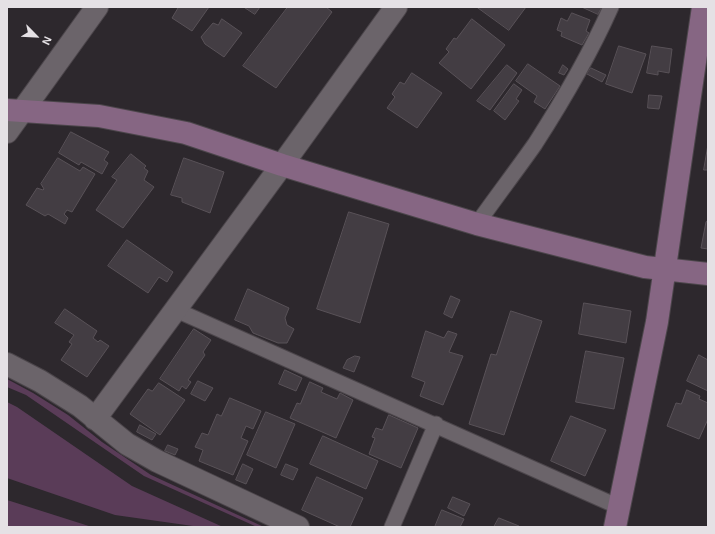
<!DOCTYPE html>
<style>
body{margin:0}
#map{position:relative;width:715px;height:534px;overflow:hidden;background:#2d282d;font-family:Helvetica,sans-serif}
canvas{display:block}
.frame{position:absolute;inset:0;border:8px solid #e5e1e5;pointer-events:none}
.north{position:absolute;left:16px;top:16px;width:40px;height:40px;-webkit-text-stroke:3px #2d282d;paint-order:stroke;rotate:114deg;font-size:11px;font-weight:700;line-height:16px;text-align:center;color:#e5e1e5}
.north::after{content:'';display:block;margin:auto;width:14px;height:18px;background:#e5e1e5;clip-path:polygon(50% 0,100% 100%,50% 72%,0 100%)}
</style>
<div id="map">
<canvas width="715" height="534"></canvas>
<div class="frame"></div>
<div class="north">N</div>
</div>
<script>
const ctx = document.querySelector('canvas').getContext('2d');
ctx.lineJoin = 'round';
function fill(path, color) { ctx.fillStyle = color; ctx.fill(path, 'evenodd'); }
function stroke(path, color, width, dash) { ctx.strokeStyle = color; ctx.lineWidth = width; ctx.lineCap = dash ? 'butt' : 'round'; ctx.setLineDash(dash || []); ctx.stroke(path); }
fill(new Path2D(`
 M7,379L33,393L68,415L102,442L151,475L264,527H257L144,476L26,395L7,387Z
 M7,402L17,407L132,486L223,527H200L115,515L7,478Z
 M7,500L92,527H7Z`), '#5a3c58');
const building = new Path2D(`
 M177,7H209L192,31L172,18L178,8Z
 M244,7H260L255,14Z
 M288,7H326L332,12L276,88L243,66Z
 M477,7H526L509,30Z
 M582,7H602L598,14Z
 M572,13L590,20L586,31L589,33L582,45L561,36L562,32L557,30L561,18L567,21Z
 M222,19L242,33L224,57L205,44L201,37L213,23L218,25Z
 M472,19L505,45L471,89L439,63L449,52L446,49L454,38L456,39Z
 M619,46L646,54L632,93L606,84Z
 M652,46L672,49L669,73L658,71V75L647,73Z
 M528,64L560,86L545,109L534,102L537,96L516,81Z
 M507,65L517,73L490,110L477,101Z
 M563,65L568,69L564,75L559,73Z
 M591,68L606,75L602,82L587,74Z
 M412,73L442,93L417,128L387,108L395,97L392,94L400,82L404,84Z
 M514,84L522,90L516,99L519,101L505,120L494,111Z
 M649,95L662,96L659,109L648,108Z
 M71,132L109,152L104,160L108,163L102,174L81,162L79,165L59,153Z
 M708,145V170H704Z
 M131,154L146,166L144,168L148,171L144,180L154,187L123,228L96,210L117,180L112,177Z
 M58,158L80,171L83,167L95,174L72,212L67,210L64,214L68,218L65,224L48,214L45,216L26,205L37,188L43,190L44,189L41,184Z
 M184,158L224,172L210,213L182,202V198L171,195Z
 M349,212L389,224L360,323L317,309Z
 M708,221V249L701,248L706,222Z
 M127,240L173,272L167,282L159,277L148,293L108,266Z
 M248,289L289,308L285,318L287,325L294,329L287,343H278L253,333L249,326L235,320Z
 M451,296L460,300L452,318L444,314Z
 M584,303L631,311L626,343L579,334Z
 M65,309L97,331L93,338L98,342L100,340L109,346L87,377L61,360L72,344L69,342L74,335L55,323Z
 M511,311L542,321L504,435L469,424L491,354L496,355Z
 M194,329L211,340L203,352L205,355L188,380L191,382L186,389L182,386L179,391L160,379Z
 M426,331L444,338L448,331L457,334L449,352L463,356L443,405L420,396L425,382L412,377Z
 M586,351L624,358L614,409L576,402Z
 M699,355L708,360V391L687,381Z
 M355,356L360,357L354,372L343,368L347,360Z
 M285,370L302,378L296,391L279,384Z
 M198,381L213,388L205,401L191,394Z
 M310,382L323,388L321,392L337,399L340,393L353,400L336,438L290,418L297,403L300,404Z
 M159,383L185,400L160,435L130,414L148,389L152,391Z
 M687,390L700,396L699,399L708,403V419L699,439L667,426L676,403L681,404Z
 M230,398L261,411L253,429L246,426L241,438L248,441L233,475L199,461L203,450L195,447L202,433L208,435L217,414L221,416Z
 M266,412L295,424L276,468L247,455Z
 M389,415L418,428L401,468L369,454L375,438L372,437L376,428L382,430Z
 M571,416L606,430L585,476L551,461Z
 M140,425L156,434L152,440L137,432Z
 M323,436L378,461L366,489L310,464Z
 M168,445L178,449L175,455L165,451Z
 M243,464L253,469L246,484L236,480Z
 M286,464L298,469L293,480L281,475Z
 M317,477L363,498L350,527H340L302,510Z
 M453,497L470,504L464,516L448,508Z
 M442,510L464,519L460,527H435Z
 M499,518L519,526V527H494Z`);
fill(building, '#433d43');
stroke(building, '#595258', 1);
const lane = new Path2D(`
 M477,224C496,197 516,171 535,144C562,102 591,52 611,7
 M176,310L619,507
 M392,527L436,424`);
const street = new Path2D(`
 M7,132L97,7
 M7,364L40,381L80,406L127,444L157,461L298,527
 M95,419L282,165L396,7`);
const secondary = new Path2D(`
 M7,110L99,116L186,133L282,165L477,224L645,267L708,274
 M615,527L657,322L703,7`);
stroke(lane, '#4c464b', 17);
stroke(street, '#4c464b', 24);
stroke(secondary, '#4c464b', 24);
stroke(lane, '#6b646a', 15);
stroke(street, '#6b646a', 22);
stroke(secondary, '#866683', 22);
</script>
